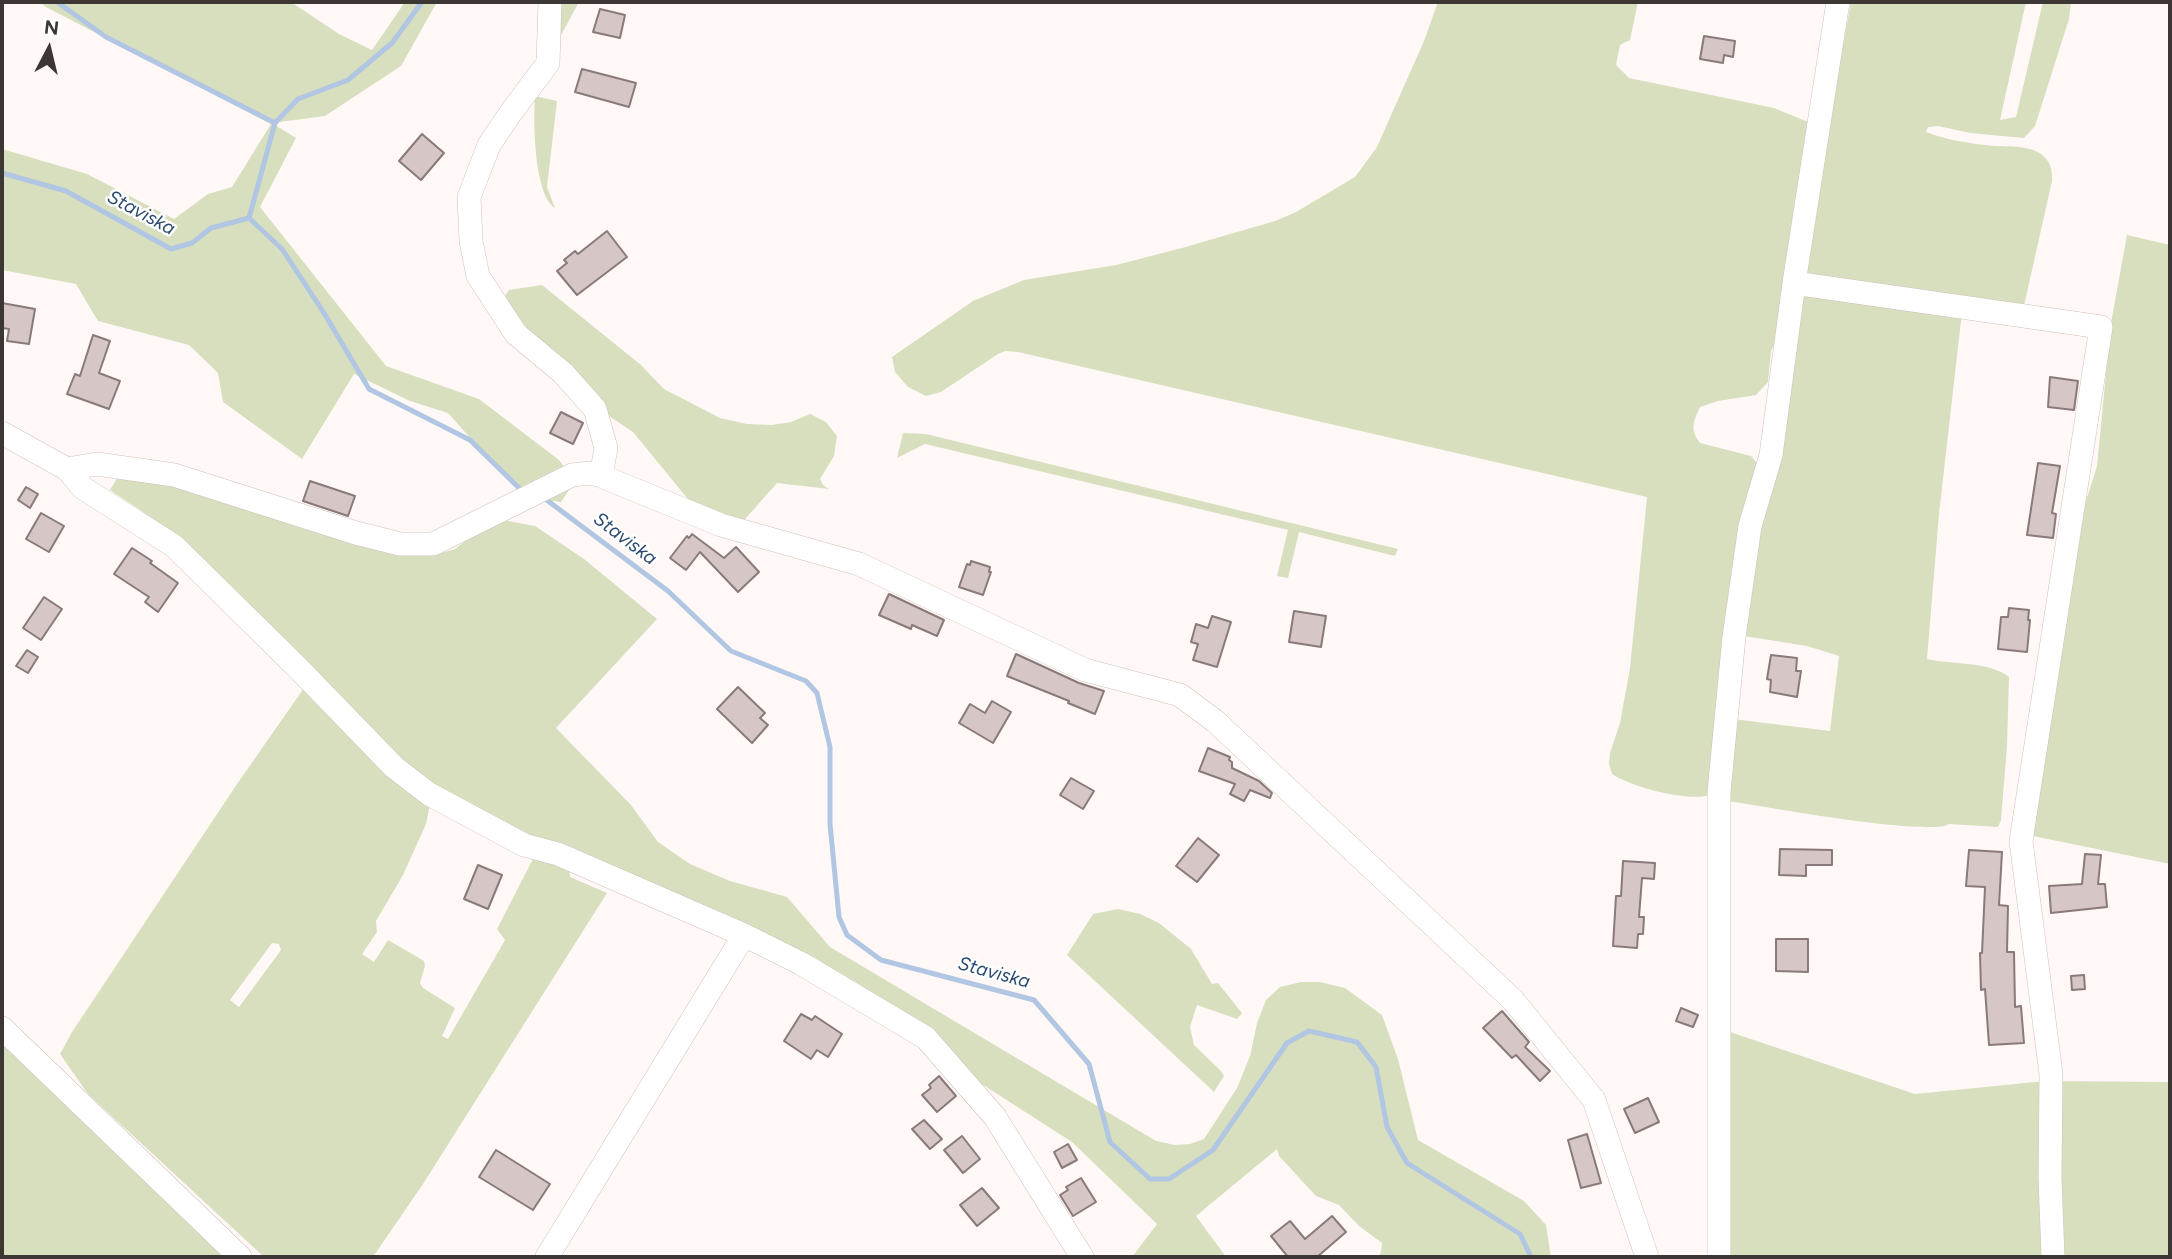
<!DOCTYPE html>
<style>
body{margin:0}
#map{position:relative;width:2172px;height:1259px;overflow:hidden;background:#fff8f6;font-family:Figtree,sans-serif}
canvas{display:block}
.frame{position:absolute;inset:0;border:4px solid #3c3634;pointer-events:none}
.north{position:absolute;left:14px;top:14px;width:70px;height:70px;-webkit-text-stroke:5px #fff;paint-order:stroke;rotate:7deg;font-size:19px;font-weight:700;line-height:28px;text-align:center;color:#3c3634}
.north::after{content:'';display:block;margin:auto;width:24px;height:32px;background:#3c3634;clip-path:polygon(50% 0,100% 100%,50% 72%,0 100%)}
</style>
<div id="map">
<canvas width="2172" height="1259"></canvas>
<div class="frame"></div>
<div class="north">N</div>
</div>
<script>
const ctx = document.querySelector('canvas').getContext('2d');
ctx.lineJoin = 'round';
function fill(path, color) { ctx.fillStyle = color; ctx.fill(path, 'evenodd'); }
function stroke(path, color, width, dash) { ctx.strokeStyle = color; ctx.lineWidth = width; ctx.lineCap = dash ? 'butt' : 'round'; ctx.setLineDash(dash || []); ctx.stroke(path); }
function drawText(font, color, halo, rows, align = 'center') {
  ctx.font = font + ' Figtree,sans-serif'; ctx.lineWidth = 5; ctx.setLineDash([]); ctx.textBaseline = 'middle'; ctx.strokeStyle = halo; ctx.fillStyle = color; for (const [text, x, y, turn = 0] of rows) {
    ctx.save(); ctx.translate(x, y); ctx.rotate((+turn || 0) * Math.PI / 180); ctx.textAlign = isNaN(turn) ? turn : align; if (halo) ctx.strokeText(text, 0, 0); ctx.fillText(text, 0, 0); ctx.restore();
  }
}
fill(new Path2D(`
 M40,2H291L339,34L372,50L405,2H437L401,66L325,116L272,123L296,138L260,207L386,366L479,399L559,460L575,481L561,502L532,498L505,477L448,413L410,401L354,374L302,459L223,402L218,373L189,345L98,321L76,284L2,270V149L87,174L174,219L208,194L232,187L271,124L46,7Z
 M553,2H579L554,48Z
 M1438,2H1638L1630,40L1620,45L1616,65L1629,78L1774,108L1813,124L1775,343L1771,351L1768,382L1756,395L1718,401L1700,407C1693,422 1690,430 1700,443L1751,456L1757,463L1710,795C1688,802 1631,787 1612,774L1609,764L1610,753L1620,723L1630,668L1647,497L1018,352L1005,351L998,354L941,392L926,396L908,387L895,372L892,357L973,301L1024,280L1116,265L1182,248L1275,221L1296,212L1355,177L1377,147L1424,41Z
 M1851,2H2026L2000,120L2016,117L2043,2H2071L2069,19L2035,126L2024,138L1970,133L1938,126L1928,127L1926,132C1944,139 1966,143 1985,145C2004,148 2034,142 2047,160C2052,166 2052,173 2052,181L2023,310L1806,281L1803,265Z
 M535,96L557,101L547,187L555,208C534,195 533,120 535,96Z
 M2127,235L2170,245V864L2028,835L2060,584L2097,466L2111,323Z
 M542,285L641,365L664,389L720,418L747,424L772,425L791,422L810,414L826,422L837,436L834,456L820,479L823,485L829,489L777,483L738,527L692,504L633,432L603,412L502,300L509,290Z
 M1804,295L1962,312L1939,514L1927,659C1951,665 1990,661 2009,677L2007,746L2001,820L1998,827L1949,824C1931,837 1761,806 1728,801L1733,719L1830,731L1839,656L1807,646L1744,636L1761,511Z
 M903,433L926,434L1398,549L1395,556L1299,532L1288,578L1277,576L1288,530L925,444L897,458Z
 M122,470L352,540L416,556H431L455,549L486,525L508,521L535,526L584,559L657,619L556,728L631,805L658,842L690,864L730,881L787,897L830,947L1156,1141L1175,1145L1190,1144L1204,1139L1237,1088L1250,1056L1257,1023L1266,1000L1280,987L1301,982H1320L1345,988L1382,1015L1398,1059L1418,1140L1524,1201L1546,1225L1551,1257H1378L1381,1252L1382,1243L1359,1226L1339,1205L1316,1196L1279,1156L1277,1149L1196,1216L1226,1257H1132L1157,1224L1072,1142L977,1081L746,941L437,790L391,755L215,571L142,511L110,490Z
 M304,688L430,804L426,824L403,875L376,921L377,932L362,954L374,962L388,940L424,961L425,966L420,983L423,988L455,1008L442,1036L448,1039L505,940L497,929L535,855L569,865L570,877L607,893L423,1184L373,1257H264L88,1094L60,1054L72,1032L237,784ZM272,943L279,944L281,950L239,1007L230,1000Z
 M1118,909L1140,914L1159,923L1191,949L1212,984L1218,983L1242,1013L1237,1019L1197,1005L1190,1027L1194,1045L1221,1071L1224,1076L1214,1092L1067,955L1093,914Z
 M1727,1031L1915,1094L2045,1081L2170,1082V1257H1709Z
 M2,1039L232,1257H2Z`), '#d8dfbe');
stroke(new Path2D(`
 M57,2L106,37L275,123
 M2,173L66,191L171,249L192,243L211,228L249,218L282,249L324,313L369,389L470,440L519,488
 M249,218L275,123L298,99L348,80L392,43L422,2
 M544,498L668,591L731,651L806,681L817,693L830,747V824L839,917L847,935L881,960L1034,1000L1089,1064L1110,1142L1150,1179H1169L1213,1150L1287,1043L1309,1031L1357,1042L1376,1067L1387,1127L1407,1163L1520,1234L1531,1257`), '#b0c6e2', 5);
const building = new Path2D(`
 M600,9L625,15L620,38L593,32Z
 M1704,36L1735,41L1733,57L1724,55L1723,63L1700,59Z
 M582,69L636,83L629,107L575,92Z
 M422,134L444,153L421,180L399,161Z
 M607,231L627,257L577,295L557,271L567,263L564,260L575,251L578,254Z
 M2,303L35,309L29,344L7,341L9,329L2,328Z
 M93,335L110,341L99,373L120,381L109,409L67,394L75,374L80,376Z
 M2050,377L2078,381L2074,410L2048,407Z
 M561,412L583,423L573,444L550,433Z
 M2038,463L2060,466L2052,513L2056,514L2053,538L2027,535Z
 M310,481L355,496L348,516L303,501Z
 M26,487L38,494L30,508L18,500Z
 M41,513L64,526L49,552L26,539Z
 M692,534L724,558L736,547L759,572L738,592L700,552L686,570L670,558L687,536L689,538Z
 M132,548L152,561L150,563L178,583L158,612L145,602L149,597L114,574Z
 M971,561L990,567L989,572H991L983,595L959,587L967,564L970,565Z
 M889,594L944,620L937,636L912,625L911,629L879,615Z
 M44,597L62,609L41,640L23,628Z
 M2009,608L2029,610L2028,620H2030L2027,652L1998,649L2001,617H2008Z
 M1294,611L1326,616L1321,647L1289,642Z
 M1212,616L1231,622L1217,667L1193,660L1198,644L1191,642L1196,624L1208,628Z
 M27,650L38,657L28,673L16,666Z
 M1016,654L1079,683L1104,691L1095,714L1068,703L1069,701L1007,676Z
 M1771,655L1797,658L1796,671H1801L1797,697L1770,692L1771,680L1767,679Z
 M738,687L765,713L760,718L768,725L752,743L717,709Z
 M992,701L1011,712L993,743L959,723L970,704L985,713Z
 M1208,748L1230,757L1229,760L1232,762V768L1259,781L1272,793L1270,798L1250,790L1244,801L1230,794L1235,784L1199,771Z
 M1071,778L1094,791L1083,809L1060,795Z
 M1198,838L1219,855L1197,882L1176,866Z
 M1780,849L1832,850V865H1806V876L1779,875Z
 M1969,850L2002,852L1999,905L2008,906L2007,952H2014L2015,1007L2021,1006L2024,1043L1989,1045L1985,989L1981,990L1980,953H1982L1985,887L1966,886Z
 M2085,854L2101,855L2098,884H2105L2107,907L2051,913L2049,886L2082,884Z
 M1623,861L1655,863L1654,879L1642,878L1639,917H1644L1643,934H1638L1637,948L1613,946L1616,896H1621Z
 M478,865L502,875L488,909L464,899Z
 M1776,939H1808V972L1776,971Z
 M2084,975L2085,989L2072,990L2071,976Z
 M1681,1008L1698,1015L1693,1027L1676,1021Z
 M1502,1011L1529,1042L1525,1047L1550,1071L1540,1081L1516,1055L1512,1058L1483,1028Z
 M801,1014L812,1020L815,1016L842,1034L828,1057L817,1050L811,1059L784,1041Z
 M939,1076L956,1096L937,1112L922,1095L931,1088L929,1085Z
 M1648,1098L1659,1122L1635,1133L1624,1109Z
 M924,1120L942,1139L930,1149L912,1129Z
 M1587,1134L1601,1183L1581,1188L1568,1140Z
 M962,1136L980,1159L963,1173L944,1150Z
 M1068,1144L1077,1160L1062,1168L1054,1152Z
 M496,1150L550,1184L533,1210L479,1177Z
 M1081,1178L1096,1202L1073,1216L1060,1195L1068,1190L1066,1187Z
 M982,1188L999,1208L977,1226L960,1205Z
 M1332,1216L1346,1232L1317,1257H1288L1271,1236L1290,1221L1305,1239Z`);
fill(building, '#d6c6c5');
stroke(building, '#897a79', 2);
const minor = new Path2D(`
 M550,2L548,63L512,111L489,145L469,197L471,241L478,276L516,334L563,373L595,409L606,448L601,476
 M1794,283L2101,327L2021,841L2051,1074L2050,1178L2053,1257
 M2,433L67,469L97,464L174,475L356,533L400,544H433L572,475L590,473L601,476L721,525L859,564L1085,670L1180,695L1215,721L1513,1000L1594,1100L1647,1257
 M67,469L83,488L174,546L298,668L394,767L429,794L524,845L558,854L744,935L802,964L926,1038L995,1117L1082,1257
 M2,1028L240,1257
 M547,1257L744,935
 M1719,1257V792L1734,637L1750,526L1771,455L1794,283L1838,2`);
stroke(minor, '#cfc0ba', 24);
stroke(minor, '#fff', 23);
drawText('italic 19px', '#2b4a72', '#fff', [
 ["Staviska",141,213,28],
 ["Staviska",625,539,37],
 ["Staviska",994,973,15]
]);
</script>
